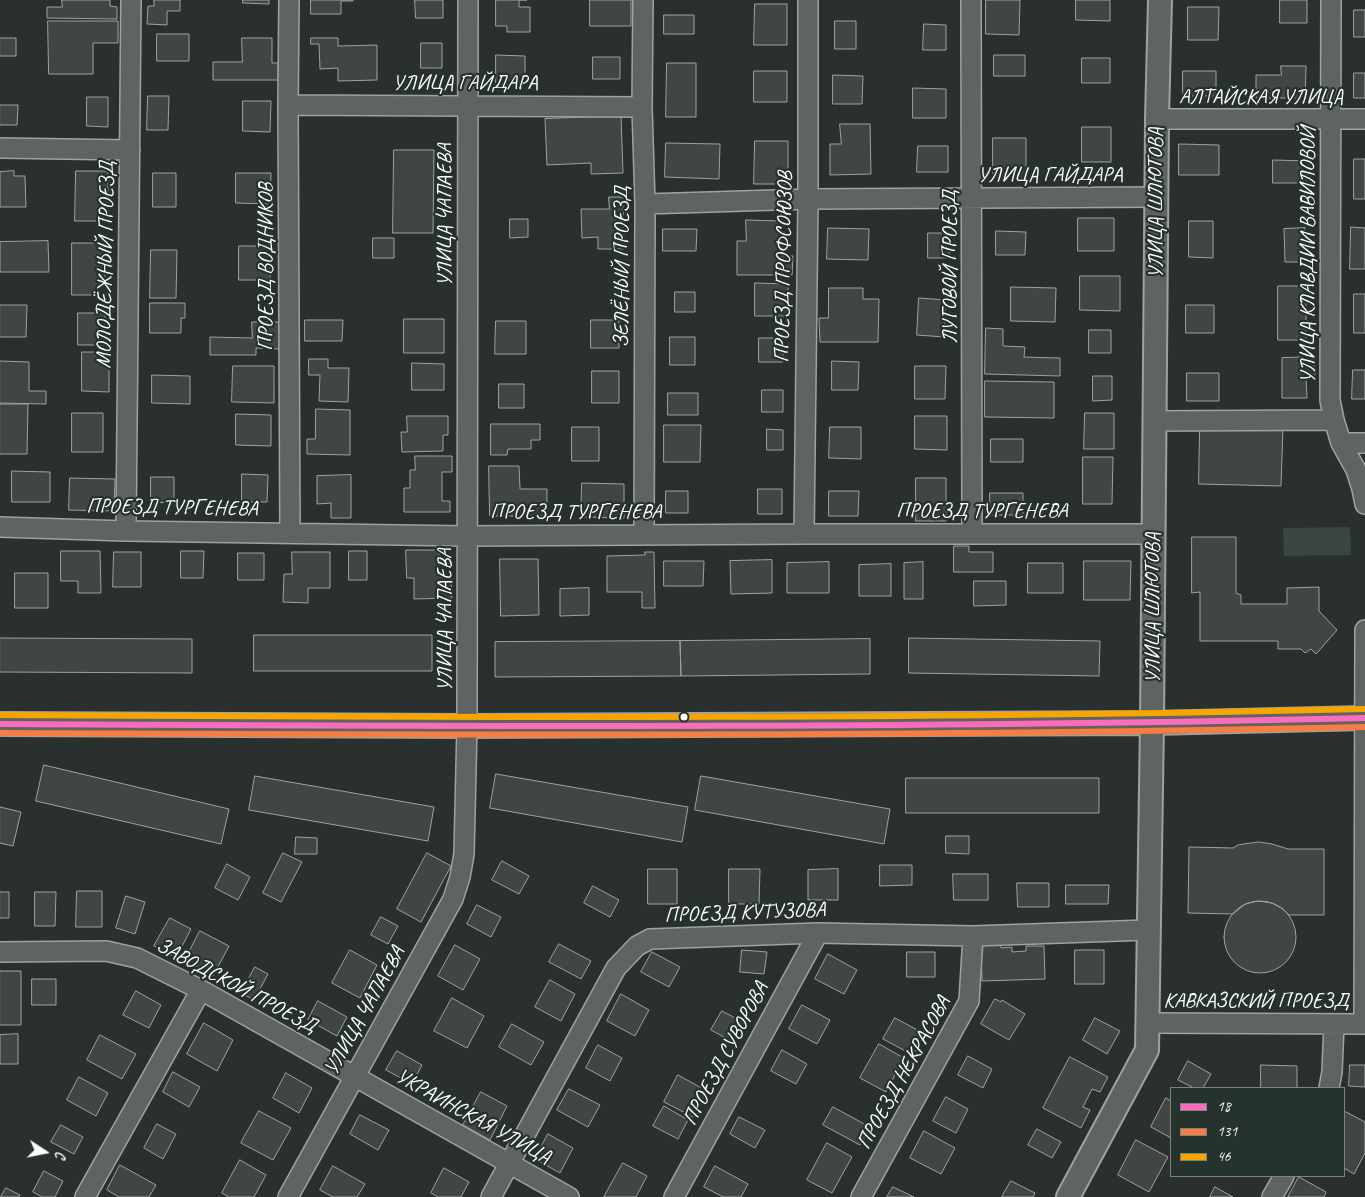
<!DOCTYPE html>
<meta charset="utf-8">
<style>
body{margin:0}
#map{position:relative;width:1365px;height:1197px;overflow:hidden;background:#29302d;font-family:Caveat,sans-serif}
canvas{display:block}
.legend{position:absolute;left:1170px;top:1087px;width:175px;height:90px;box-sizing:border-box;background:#26332d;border:1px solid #7d8581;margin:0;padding:6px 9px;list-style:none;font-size:15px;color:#fff}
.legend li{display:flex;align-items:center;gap:10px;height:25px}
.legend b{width:25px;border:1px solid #7d8581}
.north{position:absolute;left:20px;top:1127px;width:50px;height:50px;-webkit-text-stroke:4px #26332d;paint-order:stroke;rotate:101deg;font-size:14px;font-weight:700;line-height:20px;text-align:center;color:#fff}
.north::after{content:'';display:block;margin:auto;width:18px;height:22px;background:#fff;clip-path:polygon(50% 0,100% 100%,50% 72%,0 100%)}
</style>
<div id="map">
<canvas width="1365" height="1197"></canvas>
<ul class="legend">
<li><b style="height:6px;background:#fb6dba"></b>18</li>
<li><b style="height:6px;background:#f77d43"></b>131</li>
<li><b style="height:6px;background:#f7a600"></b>46</li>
</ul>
<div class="north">С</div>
</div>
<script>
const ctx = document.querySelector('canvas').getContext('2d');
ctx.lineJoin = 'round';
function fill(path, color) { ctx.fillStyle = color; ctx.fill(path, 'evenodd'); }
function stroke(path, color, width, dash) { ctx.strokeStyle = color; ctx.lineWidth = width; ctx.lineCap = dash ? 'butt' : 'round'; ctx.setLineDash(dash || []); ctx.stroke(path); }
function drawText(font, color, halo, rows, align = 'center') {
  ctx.font = font + ' Caveat,sans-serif'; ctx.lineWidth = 4.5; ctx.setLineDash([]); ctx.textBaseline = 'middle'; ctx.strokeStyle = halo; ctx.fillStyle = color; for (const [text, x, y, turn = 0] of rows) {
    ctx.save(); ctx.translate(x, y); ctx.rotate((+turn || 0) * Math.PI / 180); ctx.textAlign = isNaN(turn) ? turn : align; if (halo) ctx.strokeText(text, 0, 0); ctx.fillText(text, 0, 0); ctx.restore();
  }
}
fill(new Path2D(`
 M1350,527L1351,555L1284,556L1283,528Z`), '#3b4641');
const building = new Path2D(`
 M62,0H110V6L117,7V19L47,18V7H62Z
 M154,0H180V11H167V25L147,24L148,6H154Z
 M243,0H269V4L243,3Z
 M311,0H353V1H341V14H311Z
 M415,0H443V18H416Z
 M496,0H527H519V7H530V32H507V26H496Z
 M590,0H631V26H590Z
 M986,0H1020L1019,35L986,34Z
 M1076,0H1110V21L1076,20Z
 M1280,0H1307V23H1280Z
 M755,4H787V45H754Z
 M1188,7H1219L1218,40H1188Z
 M1354,10H1365V37H1354Z
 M664,15H694V34H664Z
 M48,21H118V43H93V74H49Z
 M835,21H856V49H835Z
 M924,24L946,25V50H923Z
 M157,34H189V61H157Z
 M0,38H16V56H0Z
 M242,38H272V63H278V80H213V62H242Z
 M311,38H338V46L377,45V80L338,81V68L320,69L319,44H311Z
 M421,43H442V68H421Z
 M496,55L525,56V83H496Z
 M994,55H1025V76H994Z
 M593,57H620V79H593Z
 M1082,58H1110V83H1082Z
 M667,63H696V117H666Z
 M1281,66H1306L1305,98H1256V75H1281Z
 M754,71H787V102H754Z
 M1183,71H1216V96H1183Z
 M1354,73H1365V98H1354Z
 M833,75L863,76L862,104H833Z
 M913,88L946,89V118H913Z
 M148,96H169L168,130H147Z
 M87,97H108V127L87,126Z
 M243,101H271L270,132L243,131Z
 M0,105H18L17,125H0Z
 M621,116L623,173L591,174V163L547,165L545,119Z
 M840,124H870L871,174L830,175V144H841Z
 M1082,127H1111V162H1082Z
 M993,138H1026V178H993Z
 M755,141H788V184H754Z
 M666,143L720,144L719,179L665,177Z
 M1179,144L1219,145V175H1179Z
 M918,146H948V172H917Z
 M394,150H434L433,233H393Z
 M1354,159H1365V199H1354Z
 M1273,160L1311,161V183H1273Z
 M14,171V176H25L26,207H0V172Z
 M76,171H108V221H75Z
 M153,173H176V207H153Z
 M236,173H271L270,204L236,203Z
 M609,197H623L624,249H598V237L582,238L581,209H609Z
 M1078,218H1114V251H1078Z
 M510,219H528V237L510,238Z
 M746,220L782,221V256H793L792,275H737V241H746Z
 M1189,221H1213V258L1189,257Z
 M1351,227L1365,228V269H1350Z
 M828,228L869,229L868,260L827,259Z
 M1305,228V262H1285L1284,229Z
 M663,229H697L696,251H663Z
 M996,231L1026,232L1025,255H996Z
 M928,233H950L949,258H928Z
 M373,238H394V258H373Z
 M48,241L49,272H0V242Z
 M72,243H105V282H99V295H72Z
 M239,246H270V280H239Z
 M151,250H177L176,298H150Z
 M1080,276H1120V311L1080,310Z
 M755,283L788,284V316H755Z
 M1278,286H1306V340H1278Z
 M1011,287L1056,288L1055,322L1011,321Z
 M829,288H863V299H879L878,342H820L819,318H828Z
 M675,292H695V312H675Z
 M1354,294H1365V333H1354Z
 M919,298L946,300L944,337L917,335Z
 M150,303H185V318H181V333H150Z
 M0,305H27L26,337H0Z
 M1186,305H1214V333H1186Z
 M78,313H105V345H78Z
 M404,319H444V353H404Z
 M305,320H343L342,341H305Z
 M591,320H619V348H591Z
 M496,321H526V354H495Z
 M252,322H282V340H279V349L256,348V355H210V337L252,338Z
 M986,328L1003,329V346L1025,347L1024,357L1060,358V376L985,374Z
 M1089,330H1111V353H1089Z
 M670,337H695V365H670Z
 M759,338H783V362H759Z
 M82,352H109V392L82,391Z
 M1314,357L1315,375L1306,376L1307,398H1282V358Z
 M309,359H328V368H349L348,402L319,401L320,375H309Z
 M0,361L29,362V391H46V404L0,403Z
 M832,361L859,362L858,390H832Z
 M412,363L444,364V390H412Z
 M233,366H274V403L232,402Z
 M915,366H946L945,399H915Z
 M1353,370H1365V399H1352Z
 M592,371H619V403H592Z
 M1187,373H1219V401H1187Z
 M152,375L190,376V404L152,403Z
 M1093,376H1112V400L1093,401Z
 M985,381L1054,382V418L985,417Z
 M499,384H524V408H499Z
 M762,390H783V412H762Z
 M668,393H698V415H668Z
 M0,404H28L27,454H0Z
 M316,409L350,410V455L307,454V439H315Z
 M72,413H103V452H72Z
 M1085,413H1114V449H1084Z
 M236,414L271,415V446L236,445Z
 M407,416H448V435H443V451L402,452L401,432H407Z
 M915,416H947V450L915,449Z
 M491,424H540V440H531V449H508L507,455H491Z
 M664,425H701L700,462H664Z
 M572,427H599V461H572Z
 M830,427H861V459L829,458Z
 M1200,427L1283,428L1281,486L1199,484Z
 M767,429L783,430V450H767Z
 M991,439H1023V462H991Z
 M415,456H452V472H442V501H450V512H404V488H410V470H415Z
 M1083,457H1113L1112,504H1083Z
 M489,466H519L520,489H547V516H490Z
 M12,471L50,472V502H12Z
 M242,474L268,475L267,502H242Z
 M351,475V518H331V503L317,504V476Z
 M151,477H174V503L151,502Z
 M70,478L115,479L114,511L69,510Z
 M916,478H946V521H916Z
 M582,483L624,484V518L581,517Z
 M758,489H782V514H758Z
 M666,491H688V513H666Z
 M829,491H859L858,516H829Z
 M990,493H1023V515H990Z
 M1192,537H1236V593L1241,595V604H1287V588L1319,587V611L1337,630L1316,654L1311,649L1305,653L1301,649H1278V641H1200V592L1192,593Z
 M954,546H969V552H993V572H954Z
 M406,550H439L440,577H451L452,598L414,599V578H407Z
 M61,551H100L101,593H78V581H61Z
 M181,551H204L203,578H181Z
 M349,551H367V580H349Z
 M114,552H141V587H113Z
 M292,552H330V588H308V603L283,602L284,574H292Z
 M645,552H654L655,608H642V592H607V556L645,555Z
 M238,553H264V580H238Z
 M500,559H538L539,615L501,616Z
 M772,560V593L731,594L730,561Z
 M664,561H704L703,586H664Z
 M1084,561H1131L1130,600H1084Z
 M829,562V593H787V563Z
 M923,562V599H904V563Z
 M1028,563H1063V593H1028Z
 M891,564V596H859V565Z
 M15,573H48V608H15Z
 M974,581H1006V605L974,606Z
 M589,588V615L560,616V589Z
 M254,635H432V671H254Z
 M0,638L192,639V673L0,672Z
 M909,638L1100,641L1099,676L909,673Z
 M870,639V674L681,676L680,641Z
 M680,641L681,676L495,677V642Z
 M44,765L229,809L221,844L36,801Z
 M496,774L688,807L682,842L490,808Z
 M255,776L434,807L428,841L249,810Z
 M701,776L890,809L884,844L695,810Z
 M906,778H1099V813H906Z
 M0,807L21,812L13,846L0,843Z
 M946,836H969V854L946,853Z
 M296,837L317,838V854H295Z
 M1259,842L1272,844L1288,849H1324V915H1289L1283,909L1272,903L1258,901L1245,904L1233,914L1188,913L1189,847L1233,848L1238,845Z
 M283,853L302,862L281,902L263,893Z
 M427,853L451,866L421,922L397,909Z
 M502,861L529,876L519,894L492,880Z
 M227,864L250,877L238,900L215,888Z
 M880,865H912V885L880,886Z
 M648,869H677V904H648Z
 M729,869H760L759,904H729Z
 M838,869V900H808V870Z
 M953,874H988V900H954Z
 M1017,883H1049V907H1018Z
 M1066,885H1109L1108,904H1066Z
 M593,886L619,900L610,917L584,903Z
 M77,891H102V927H76Z
 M0,892H9V918H0Z
 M35,892H56L55,926H35Z
 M126,896L145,902L135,934L116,928Z
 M1224 937a36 36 0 1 1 72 0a36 36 0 1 1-72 0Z
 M477,905L501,917L491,937L467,924Z
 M381,917L398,926L388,944L371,935Z
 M170,918L191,929L176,958L154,946Z
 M200,931L229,946L213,976L185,960Z
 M1000,942L1001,948L1012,947V952L1026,951V946H1044L1045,979L982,981L981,943Z
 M559,944L591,961L581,979L549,962Z
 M455,945L480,959L463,990L438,976Z
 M350,950L377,965L360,998L332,983Z
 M742,950L767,952L764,974L740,972Z
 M1075,950H1104V984H1075Z
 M652,952L680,967L669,987L641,972Z
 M907,952H935V977H907Z
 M828,954L857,970L844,994L815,979Z
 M255,967L268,974L254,1000L241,993Z
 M0,971H21V1025H0Z
 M32,979H56V1005H32Z
 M550,980L575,994L561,1021L535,1007Z
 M136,991L161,1005L149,1028L123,1015Z
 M621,994L649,1010L635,1036L607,1021Z
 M452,998L484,1016L467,1048L434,1031Z
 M995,999L1001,1002L1002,1000L1025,1014L1009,1040L981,1024Z
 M318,1001L347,1017L337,1036L308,1020Z
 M802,1005L830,1020L817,1044L789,1029Z
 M722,1011L743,1022L733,1042L711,1030Z
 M895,1018L925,1034L913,1055L883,1039Z
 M1095,1018L1120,1031L1107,1054L1083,1040Z
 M204,1023L233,1040L217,1071L187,1054Z
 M512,1024L544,1042L531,1065L499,1047Z
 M18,1034V1064H0V1035Z
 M100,1035L136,1054L122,1079L87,1060Z
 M879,1044L904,1058L886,1092L860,1078Z
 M598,1045L622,1058L610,1081L586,1068Z
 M782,1050L807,1064L796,1084L771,1071Z
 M397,1051L422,1065L412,1084L386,1070Z
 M968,1056L992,1069L983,1088L958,1075Z
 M1070,1057L1108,1077L1100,1092L1092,1089L1083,1107L1090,1110L1081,1128L1043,1108Z
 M1188,1061L1211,1074L1203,1088H1194L1178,1080Z
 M1261,1065L1297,1066V1088H1261Z
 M1350,1065H1365V1087L1349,1086Z
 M173,1072L200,1087L189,1107L163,1092Z
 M286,1073L312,1088L299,1113L273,1098Z
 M678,1075L707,1091L693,1117L664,1102Z
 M79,1077L108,1093L96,1116L67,1100Z
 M569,1089L600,1105L588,1127L557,1110Z
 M481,1092L507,1106L490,1140L463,1125Z
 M946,1097L968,1109L956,1133L933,1121Z
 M1166,1098L1171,1101V1138L1151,1127Z
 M664,1106L688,1120L678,1139L653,1126Z
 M833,1107L870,1127L860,1145L823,1125Z
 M259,1111L291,1128L273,1160L241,1143Z
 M1344,1111L1365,1122V1153L1354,1174L1344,1168Z
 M360,1115L389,1130L378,1150L350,1134Z
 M739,1117L765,1130L755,1148L730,1134Z
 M157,1124L176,1134L163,1159L144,1148Z
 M61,1125L83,1137L74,1154L51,1142Z
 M1037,1129L1061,1142L1052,1158L1028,1145Z
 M924,1131L955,1148L941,1174L910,1158Z
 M548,1134L573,1148L560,1173L535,1159Z
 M1136,1140L1168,1157L1149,1192L1118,1175Z
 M827,1143L852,1157L832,1193L807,1180Z
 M240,1160L266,1175L254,1197H229L222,1193Z
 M623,1163L647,1176L636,1197H604Z
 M120,1165L156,1185L149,1197H119L107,1190Z
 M333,1166L365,1184L357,1197H333L320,1190Z
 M715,1166L748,1184L741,1197H723L704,1187Z
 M444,1168L469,1182L461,1197H438L431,1193Z
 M44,1171L63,1181L55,1197H42L33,1192Z
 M1299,1177L1326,1192L1324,1197H1288Z
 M1011,1181L1035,1193L1033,1197H1002Z
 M893,1187L914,1197H887Z
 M1215,1187L1233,1197H1210Z
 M6,1188L20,1195L19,1197H1Z`);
fill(building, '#414644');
stroke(building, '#9fa2a0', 1);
const minor = new Path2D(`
 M289,0L288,105L290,533
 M643,0L642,107L645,204L644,534
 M971,0L972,534
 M1331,0L1330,400L1334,420L1341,443L1356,470L1362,489L1365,504
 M288,105L642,107
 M1157,119H1365
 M0,148L130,150
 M645,204L808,199L1156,197
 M1154,421L1334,420
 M1341,443H1365
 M0,527L126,531L467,536L804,534H1153
 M126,531L131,0
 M804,534L808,199V0
 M0,952L106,951L137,958L201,990L569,1197
 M1147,1023L1365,1024
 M1364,1024L1365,630
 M1329,1088L1332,1072L1334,1024
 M85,1197L201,990
 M288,1197L453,899L460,877L464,854L467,726L468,0
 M491,1197L616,968L637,946L650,939L818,933L973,936L1148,930
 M674,1197L818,933
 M861,1197L969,1001L973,936
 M1272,1197L1284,1176`);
const major = new Path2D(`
 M0,724L467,726L1152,723L1365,718
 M1068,1197L1147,1050L1152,723L1157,119L1160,0`);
stroke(minor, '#9fa2a0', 22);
stroke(major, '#9fa2a0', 26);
stroke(minor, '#5f6362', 19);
stroke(major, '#5f6362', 22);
stroke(new Path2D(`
 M0,724C455,726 910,729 1365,718`), '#fb6dba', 6);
stroke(new Path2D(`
 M0,733C455,735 910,737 1365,727`), '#f77d43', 6);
stroke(new Path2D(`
 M0,715C455,717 910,720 1365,709`), '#f7a600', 6);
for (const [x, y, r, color] of [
 [684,717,4.5,"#fff"]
]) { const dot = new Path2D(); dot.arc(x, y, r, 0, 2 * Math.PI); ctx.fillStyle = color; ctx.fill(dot); stroke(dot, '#26332d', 2); }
drawText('21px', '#fff', '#26332d', [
 ["УЛИЦА ГАЙДАРА",465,83],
 ["АЛТАЙСКАЯ УЛИЦА",1261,97],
 ["УЛИЦА ГАЙДАРА",1050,175],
 ["УЛИЦА ШЛЮТОВА",1156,203,-90],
 ["УЛИЦА ЧАПАЕВА",445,215,-90],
 ["УЛИЦА КЛАВДИИ ВАВИЛОВОЙ",1308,255,-90],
 ["МОЛОДЁЖНЫЙ ПРОЕЗД",106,265,-89],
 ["ПРОЕЗД ВОДНИКОВ",266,267,-90],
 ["ЗЕЛЁНЫЙ ПРОЕЗД",622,267,-90],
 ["ПРОЕЗД ПРОФСОЮЗОВ",784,267,-89],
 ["ЛУГОВОЙ ПРОЕЗД",950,267,-90],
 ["ПРОЕЗД ТУРГЕНЕВА",172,508,1],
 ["ПРОЕЗД ТУРГЕНЕВА",982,511],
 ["ПРОЕЗД ТУРГЕНЕВА",576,512],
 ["УЛИЦА ШЛЮТОВА",1153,608,-90],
 ["УЛИЦА ЧАПАЕВА",445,620,-90],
 ["ПРОЕЗД КУТУЗОВА",745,913,-2],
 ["ЗАВОДСКОЙ ПРОЕЗД",236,986,28],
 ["КАВКАЗСКИЙ ПРОЕЗД",1256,1001],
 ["УЛИЦА ЧАПАЕВА",365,1011,-61],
 ["ПРОЕЗД СУВОРОВА",726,1054,-62],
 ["ПРОЕЗД НЕКРАСОВА",904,1073,-61],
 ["УКРАИНСКАЯ УЛИЦА",473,1117,29]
]);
</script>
